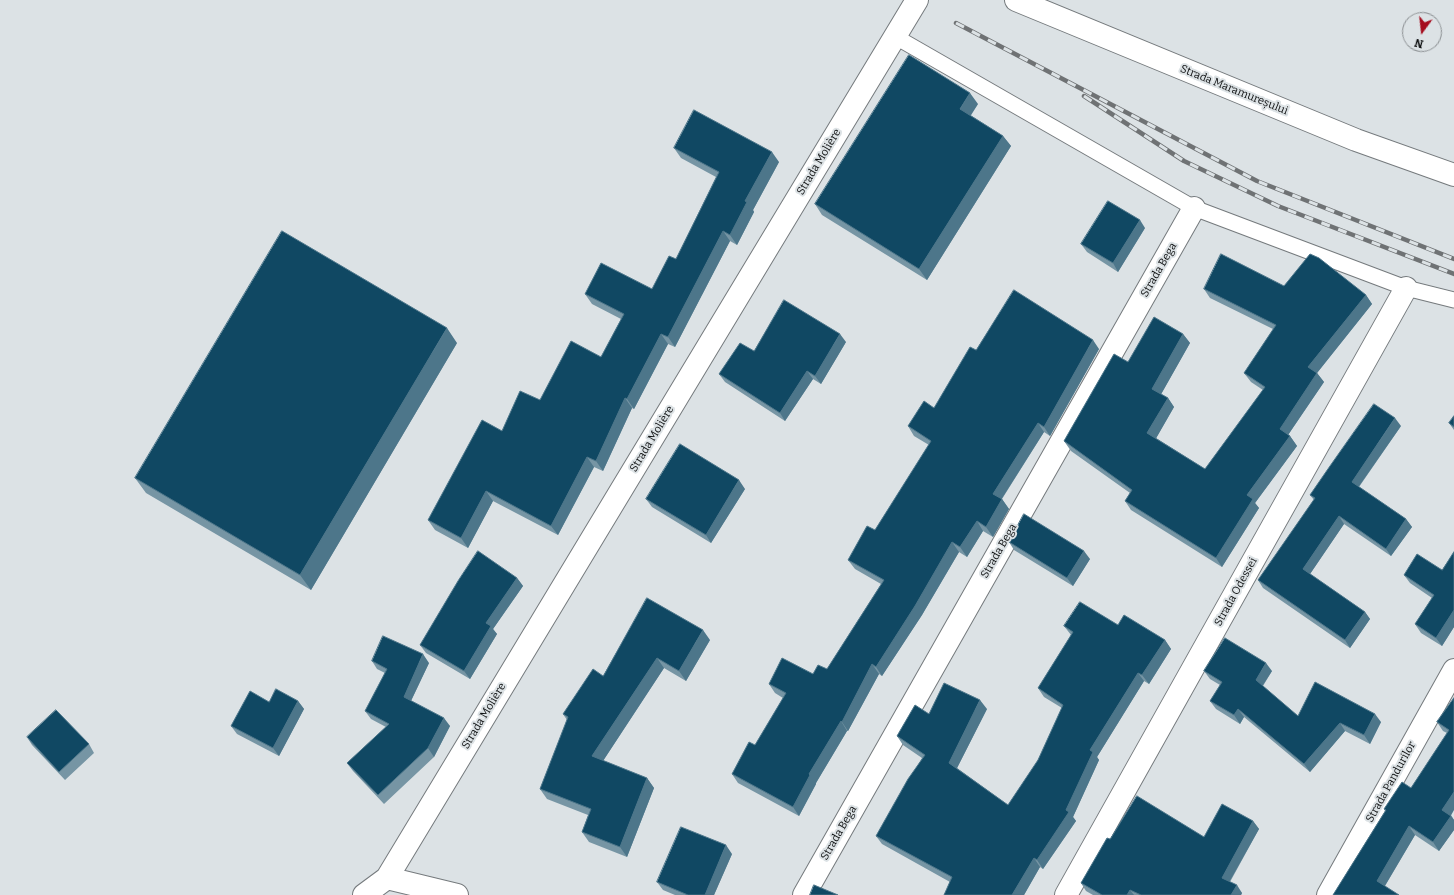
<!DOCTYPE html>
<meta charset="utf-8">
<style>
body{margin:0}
#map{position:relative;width:1454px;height:895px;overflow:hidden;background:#dce2e5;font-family:Bitter,serif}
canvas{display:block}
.north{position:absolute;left:1402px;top:12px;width:40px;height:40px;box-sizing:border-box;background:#dce2e5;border:1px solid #8a8e91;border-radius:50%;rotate:195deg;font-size:11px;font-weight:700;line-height:16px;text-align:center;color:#0f1112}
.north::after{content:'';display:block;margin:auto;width:14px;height:18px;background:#a50c1d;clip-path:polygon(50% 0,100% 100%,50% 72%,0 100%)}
</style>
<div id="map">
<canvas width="1454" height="895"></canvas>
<div class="north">N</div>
</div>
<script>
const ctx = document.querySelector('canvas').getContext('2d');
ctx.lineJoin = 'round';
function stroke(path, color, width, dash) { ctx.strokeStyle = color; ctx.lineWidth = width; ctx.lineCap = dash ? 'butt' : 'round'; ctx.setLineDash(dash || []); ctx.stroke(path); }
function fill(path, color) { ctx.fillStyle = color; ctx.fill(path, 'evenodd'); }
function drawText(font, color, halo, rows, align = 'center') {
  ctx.font = font + ' Bitter,serif'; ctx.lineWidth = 4; ctx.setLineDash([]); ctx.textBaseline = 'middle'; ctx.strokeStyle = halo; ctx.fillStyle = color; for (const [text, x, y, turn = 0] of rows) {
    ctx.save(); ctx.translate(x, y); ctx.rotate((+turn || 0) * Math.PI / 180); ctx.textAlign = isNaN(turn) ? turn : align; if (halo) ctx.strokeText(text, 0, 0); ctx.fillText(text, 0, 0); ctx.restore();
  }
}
const lane = new Path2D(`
 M894,36L1194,208L1406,288L1454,300`);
const street = new Path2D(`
 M1016,0L1356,140L1454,175
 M387,878L457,895
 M364,895L387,878L917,0
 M804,895L1194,208
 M1066,895L1406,288
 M1328,895L1454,670`);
stroke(lane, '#757a7d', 17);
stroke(street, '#757a7d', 24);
stroke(lane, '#fff', 15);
stroke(street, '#fff', 22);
const rail = new Path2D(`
 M956,23L1257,181L1454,259
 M1084,96L1184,161L1278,206L1454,274`);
stroke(rail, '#6f7274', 4.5);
stroke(rail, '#dce2e5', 3, [9]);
fill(new Path2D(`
 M978,104L970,115L1003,136L1011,146L927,280L822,215L815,204Z
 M674,148L779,162L753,210L754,212L737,245L730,241L675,347L668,344L634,409L632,408L603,471L594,467L558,535L493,501L468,548L435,530L428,520L502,431L540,400L601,357L621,319L592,304L585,294L652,289L676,259L716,177L681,158Z
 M1145,228L1118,272L1087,252L1081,244Z
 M1284,286L1366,295L1372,304L1317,373L1324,382L1288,435L1290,436L1297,446L1255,503L1259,508L1222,567L1131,510L1125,501L1130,493L1071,451L1064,441L1128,362L1183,334L1190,343L1161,394L1168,398L1174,407L1156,438L1205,469L1263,390L1251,382L1244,373L1273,329L1210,298L1204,289Z
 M846,342L821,384L813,379L785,421L725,382L719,374Z
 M457,343L311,590L146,493L135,478Z
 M1099,349L1050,436L1044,432L1002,499L1009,509L993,537L983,531L967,557L959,552L922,615L882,676L879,674L848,731H847L816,783V784L799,816L738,783L732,774L755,745L783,698L775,693L769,684L813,674L827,669L881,584L855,569L848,560L875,530L929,445L914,436L908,426L934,408L976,350Z
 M1454,416V430L1449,423Z
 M1401,426L1359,487L1406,519L1412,527L1391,556L1344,524L1310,574L1365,612L1370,619L1350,648L1263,588L1258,580L1314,500L1310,495Z
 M745,489L711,543L652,507L646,499Z
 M1009,542L1090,559L1073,586L1014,550Z
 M1454,552V627L1442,646L1421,633L1415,624L1432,598L1410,583L1404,575L1442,570Z
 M517,578L523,586L493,629L497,634L470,679L426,653L420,645Z
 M1118,625L1165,640L1171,649L1149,684L1144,681L1097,757L1099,760L1073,817L1076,821L1043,869L1040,867L1024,895H944L950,882L882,844L876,836L922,758L903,745L897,736L929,714L987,709L957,768L1008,805L1038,760L1062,708L1044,697L1038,688L1071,635L1064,626Z
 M710,640L686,681L664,668L603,761L647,778L654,788L627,857L589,842L582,832L588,815L547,799L540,789L567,720L563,714L603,676Z
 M372,661L429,663L411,701L450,726L434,757L384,804L353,771L347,763L386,727L371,719L365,711L385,673L377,669Z
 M1204,671H1272L1263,686L1298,716L1381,722L1370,744L1345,731L1310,772L1244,717L1240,724L1216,709L1210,701L1220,685L1210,679Z
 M1454,698L1451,815L1454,820V830L1439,851L1415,835L1385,886L1333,895L1385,811L1384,809L1411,788L1447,733L1443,731L1437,722Z
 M298,701L304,709L279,756L237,734L231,726Z
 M27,737L89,744L94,753L65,780L32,745Z
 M1253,821L1259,829L1230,882L1242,893L1241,895H1093L1086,891L1081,883L1110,839L1204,837Z
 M732,854L714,895H675L663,890L657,882Z`), '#7695a4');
fill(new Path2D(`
 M970,93L978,104L968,120L960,109Z
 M1003,136L1011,146L927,280L919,269Z
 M772,152L779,162L753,210L754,212L737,245L730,235L745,201Z
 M1140,220L1145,228L1118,272L1113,263Z
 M723,231L730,241L675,347L668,337Z
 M1366,295L1372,304L1317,373L1324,382L1286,438L1280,429L1308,367Z
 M447,328L457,343L311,590L300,575Z
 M661,334L668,344L634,409L627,399Z
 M840,334L846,342L821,384L815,376Z
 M1183,334L1190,343L1159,398L1152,389Z
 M1093,340L1099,349L1050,436L1044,427Z
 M807,371L813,379L785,421L780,413Z
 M625,398L632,408L603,471L596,461Z
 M1168,398L1174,407L1154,442L1147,433Z
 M1395,418L1401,426L1357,489L1352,482Z
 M1038,423L1044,432L999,503L993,494Z
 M1290,436L1297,446L1255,503L1259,508L1222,567L1216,558L1247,495Z
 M587,457L594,467L558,535L551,526Z
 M739,480L745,489L711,543L706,535Z
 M486,491L493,501L468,548L461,538Z
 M1002,499L1009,509L993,537L986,527Z
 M1339,516L1344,524L1308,577L1303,569Z
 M1406,519L1412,527L1391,556L1386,549Z
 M977,521L983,531L967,557L960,547Z
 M952,542L959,552L922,615L882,676L876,667Z
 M1084,551L1090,559L1073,586L1067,578Z
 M517,578L523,586L493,629L497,634L470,679L464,671L486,623Z
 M1454,610V627L1442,646L1436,638Z
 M1365,612L1370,619L1350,648L1345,640Z
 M703,630L710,640L686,681L679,671Z
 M1165,640L1171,649L1149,684L1142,675Z
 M423,654L429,663L409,705L404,697Z
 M657,658L664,668L599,767L592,756Z
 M1266,663L1272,671L1261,688L1256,680Z
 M872,664L879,674L848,731L842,722Z
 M1138,673L1144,681L1097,757L1099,760L1073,817L1076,821L1043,869L1037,860L1066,810L1090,750Z
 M980,700L987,709L955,772L949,763Z
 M298,701L304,709L279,756L273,748Z
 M1238,709L1244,717L1240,724L1234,715Z
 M1375,714L1381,722L1370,744L1364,735Z
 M444,718L450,726L434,757L428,748Z
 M841,721L847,731L816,783V784L799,816L793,807L809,774Z
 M1340,723L1345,731L1310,772L1304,764Z
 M647,778L654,788L627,857L620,847Z
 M1454,792V810L1449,819L1442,810Z
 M1451,816L1454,820V830L1439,851L1433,842Z
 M1253,821L1259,829L1227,886L1222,878Z
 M1409,826L1415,835L1383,889L1377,881Z
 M726,845L732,854L714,895H705Z
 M1034,858L1040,867L1024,895H1012Z
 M1237,885L1242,893L1241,895H1231Z
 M1130,890L1134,895H1127Z`), '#4d768a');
const building = new Path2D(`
 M909,55L970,93L960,109L1003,136L919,269L815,204Z
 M694,110L772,152L745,201L747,202L730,235L723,231L668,337L661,334L627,399L625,398L596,461L587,457L551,526L486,491L461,538L428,520L482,420L502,431L520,391L540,400L571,341L601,357L624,314L585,294L601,263L652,289L669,256L676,259L719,172L674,148Z
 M1108,201L1140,220L1113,263L1081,244Z
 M282,231L447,328L300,575L135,478Z
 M1221,254L1284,286L1310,254L1319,258L1366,295L1308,367L1317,373L1280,429L1290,436L1247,495L1253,499L1216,558L1125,501L1132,490L1064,441L1114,354L1128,362L1154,317L1183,334L1152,389L1168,398L1147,433L1205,469L1265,387L1244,373L1276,325L1204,289Z
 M1014,290L1093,340L1044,427L1038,423L993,494L1002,499L986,527L977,521L960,547L952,542L915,606L876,667L872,664L842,722L841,721L809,774L810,775L793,807L732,774L749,742L755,745L786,693L769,684L782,658L813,674L818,665L827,669L884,580L848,560L867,526L875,530L931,441L908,426L924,401L934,408L970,347L976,350Z
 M784,300L840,334L815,376L807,371L780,413L719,374L740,343L754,351Z
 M1374,404L1395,418L1352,482L1406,519L1386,549L1339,516L1303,569L1365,612L1345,640L1258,580L1315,498L1310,495L1330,466Z
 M1454,416V427L1449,423Z
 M680,444L739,480L706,535L646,499Z
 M1024,514L1084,551L1067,578L1009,542Z
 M478,551L517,578L486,623L491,626L464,671L420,645L458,581Z
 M1454,552V610L1436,638L1415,624L1434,595L1404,575L1417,554L1442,570Z
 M647,598L703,630L679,671L657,658L592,756L647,778L620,847L582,832L591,809L540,789L568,717L563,714L593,669L603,676Z
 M1080,602L1118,625L1124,615L1165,640L1142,675L1138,673L1090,750L1093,752L1066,810L1069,812L1037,860L1034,858L1012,895H944L952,877L876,836L908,779L925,755L897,736L915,705L929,714L944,683L980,700L949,763L1008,805L1038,760L1063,705L1038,688L1073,632L1064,626Z
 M383,636L423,654L404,697L444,718L428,748L378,795L347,763L389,724L365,711L387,669L372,661Z
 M1225,638L1266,663L1256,680L1298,716L1315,682L1375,714L1364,735L1340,723L1304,764L1238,709L1234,715L1210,701L1222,682L1204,671Z
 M276,689L298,701L273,748L231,726L250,691L269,702Z
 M1454,698V792L1442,810L1451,816L1433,842L1409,826L1377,881L1399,895H1333L1386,810L1384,809L1402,782L1411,788L1449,730L1437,722Z
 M56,710L89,744L59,772L27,737Z
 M1137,796L1204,837L1222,804L1253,821L1222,878L1237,885L1231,895H1141L1130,890L1127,895H1102L1081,883L1107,838L1110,839Z
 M681,827L726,845L705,895H688L657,882Z
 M814,885L838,895H810Z`);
fill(building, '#104863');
stroke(building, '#4d768a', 1);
drawText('11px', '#0f1112', '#dce2e5', [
 ["Strada Maramureșului",1234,90,22],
 ["Strada Molière",819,162,-59],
 ["Strada Bega",1159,270,-60],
 ["Strada Molière",652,439,-59],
 ["Strada Bega",999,551,-60],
 ["Strada Odessei",1236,592,-61],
 ["Strada Molière",484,716,-59],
 ["Strada Pandurilor",1391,782,-61],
 ["Strada Bega",839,833,-60]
]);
</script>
